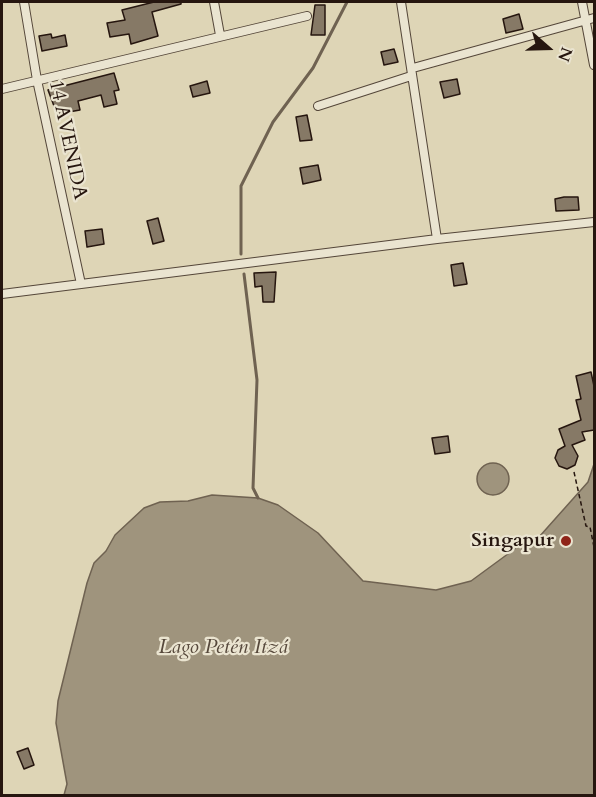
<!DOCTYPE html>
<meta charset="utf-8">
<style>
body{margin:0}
#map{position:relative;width:596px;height:797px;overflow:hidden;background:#ded5b6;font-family:Cardo,serif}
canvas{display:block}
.frame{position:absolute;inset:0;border:3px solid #26160f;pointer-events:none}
.north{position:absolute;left:518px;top:18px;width:60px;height:60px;-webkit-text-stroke:4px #eae4d0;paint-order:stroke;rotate:110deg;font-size:16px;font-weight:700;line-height:24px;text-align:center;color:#26160f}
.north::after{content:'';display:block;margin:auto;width:21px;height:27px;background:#26160f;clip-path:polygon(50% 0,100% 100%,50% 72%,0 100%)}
</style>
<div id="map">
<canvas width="596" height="797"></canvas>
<div class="frame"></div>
<div class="north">N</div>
</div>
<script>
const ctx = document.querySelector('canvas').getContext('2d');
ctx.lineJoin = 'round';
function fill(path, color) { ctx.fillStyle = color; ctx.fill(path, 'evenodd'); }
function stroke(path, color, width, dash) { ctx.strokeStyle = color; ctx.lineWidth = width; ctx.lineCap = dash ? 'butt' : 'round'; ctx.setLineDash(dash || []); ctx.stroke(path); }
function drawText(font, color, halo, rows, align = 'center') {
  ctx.font = font + ' Cardo,serif'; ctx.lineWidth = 4.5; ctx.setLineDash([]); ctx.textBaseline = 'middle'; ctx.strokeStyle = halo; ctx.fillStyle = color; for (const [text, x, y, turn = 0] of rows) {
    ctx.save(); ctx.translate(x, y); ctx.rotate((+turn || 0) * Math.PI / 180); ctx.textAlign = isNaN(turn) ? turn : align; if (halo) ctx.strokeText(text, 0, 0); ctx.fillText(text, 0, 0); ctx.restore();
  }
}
const water = new Path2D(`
 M477 479a16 16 0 1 1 32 0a16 16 0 1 1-32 0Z
 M594,464V795H64L67,784L56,723L58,701L87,583L94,563L106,551L115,535L144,508L160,502L188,501L212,495L258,498L278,505L318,533L363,581L436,590L471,581L516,548L539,537L588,482Z`);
fill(water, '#9f947d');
stroke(water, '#6f6251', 1.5);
stroke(new Path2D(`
 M241,254V186L273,122L313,68L347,2
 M244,274L257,380L253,488L258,498`), '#6f6251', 3);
const building = new Path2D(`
 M154,2H181V4L152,12L158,36L131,44L129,34L110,37L107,23L125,20L122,10Z
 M315,5H325V35H311Z
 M519,14L523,29L506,33L503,19Z
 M51,34L52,38L65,35L67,46L42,51L39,36Z
 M394,49L398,62L384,65L381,52Z
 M114,73L119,90L114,91L117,104L104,107L101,95L78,101L80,110L57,114L48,90Z
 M457,79L460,94L444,98L440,82Z
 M207,81L210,93L193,97L190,86Z
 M307,115L312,140L300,141L296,117Z
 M318,165L321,180L303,184L300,168Z
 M564,197H578L579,210L556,211L555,199Z
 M158,218L164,241L153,244L147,221Z
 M102,229L104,244L87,247L85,231Z
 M463,263L467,284L454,286L451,265Z
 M276,272L274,302H263L262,286L255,287L254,273Z
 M591,372L594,386V430L582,432L585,440L572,445L578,456L575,465L567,469L559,466L555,458L558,450L565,446L559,429L581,420L576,400L581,399L576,376Z
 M448,436L450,452L435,454L432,438Z
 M28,748L34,765L24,769L17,752Z`);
fill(building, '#867966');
stroke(building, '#26160f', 1.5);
const minor = new Path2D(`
 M24,2L37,80L81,284
 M214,2L220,35
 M401,2L437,239
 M582,2L594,65
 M413,68L594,18
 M2,89L307,16
 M318,106L411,76
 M2,294L437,239L594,222`);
stroke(minor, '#544639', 10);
stroke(new Path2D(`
 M574,472L586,526L590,527L594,547`), '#26160f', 1.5, [4.5, 3]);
stroke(minor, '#eae4d0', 8);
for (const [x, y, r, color] of [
 [566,541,6,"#8f2418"]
]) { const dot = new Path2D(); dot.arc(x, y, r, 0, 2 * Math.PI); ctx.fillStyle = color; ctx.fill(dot); stroke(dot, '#eae4d0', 2); }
drawText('20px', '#26160f', '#eae4d0', [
 ["14 AVENIDA",67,140,78]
]);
drawText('bold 20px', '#26160f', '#eae4d0', [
 ["Singapur",554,541]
], 'right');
drawText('italic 21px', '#56483b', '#eae4d0', [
 ["Lago Petén Itzá",223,648]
]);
</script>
